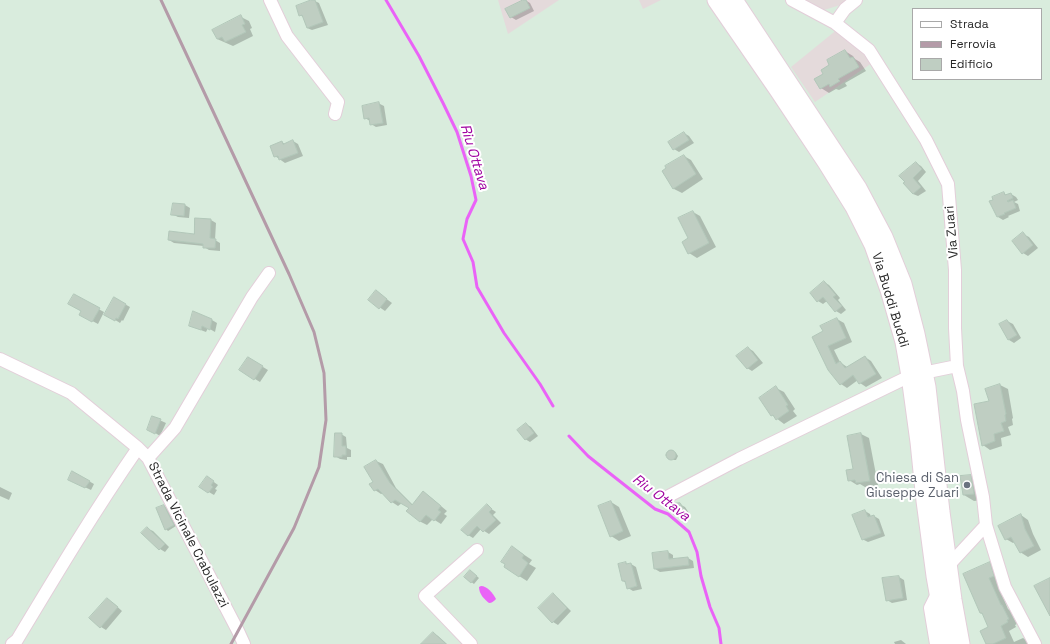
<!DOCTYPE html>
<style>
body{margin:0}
#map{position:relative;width:1050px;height:644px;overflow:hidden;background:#d9ecdd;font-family:"Space Grotesk",sans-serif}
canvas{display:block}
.legend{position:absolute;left:912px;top:8px;width:130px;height:72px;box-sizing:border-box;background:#fff;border:1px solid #a9a9a9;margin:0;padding:5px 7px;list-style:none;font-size:12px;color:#282828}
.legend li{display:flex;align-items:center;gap:8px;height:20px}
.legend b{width:20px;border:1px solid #a9a9a9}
</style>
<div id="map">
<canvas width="1050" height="644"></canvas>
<ul class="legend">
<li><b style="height:5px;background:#fff"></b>Strada</li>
<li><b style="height:5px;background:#b49ba8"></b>Ferrovia</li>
<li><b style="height:11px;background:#bfcec2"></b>Edificio</li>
</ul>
</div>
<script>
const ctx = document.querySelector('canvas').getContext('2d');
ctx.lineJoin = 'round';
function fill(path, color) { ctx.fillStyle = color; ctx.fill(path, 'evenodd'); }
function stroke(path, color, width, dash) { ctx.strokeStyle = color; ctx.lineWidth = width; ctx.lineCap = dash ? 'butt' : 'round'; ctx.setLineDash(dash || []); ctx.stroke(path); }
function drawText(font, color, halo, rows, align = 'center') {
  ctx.font = font + ' "Space Grotesk",sans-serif'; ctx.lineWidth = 4; ctx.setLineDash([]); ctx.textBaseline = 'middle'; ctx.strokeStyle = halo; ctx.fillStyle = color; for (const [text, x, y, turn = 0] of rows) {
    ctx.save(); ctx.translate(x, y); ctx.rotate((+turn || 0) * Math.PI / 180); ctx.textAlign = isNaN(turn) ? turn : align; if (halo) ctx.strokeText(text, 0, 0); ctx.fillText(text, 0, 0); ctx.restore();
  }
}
fill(new Path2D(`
 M498,0H559L508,34Z
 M639,0H661L643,9Z
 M802,0H850L847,3L824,10Z
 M839,28L872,63L815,102L791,67Z`), '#e4dadb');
fill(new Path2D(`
 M481,586C487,586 493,593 496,599C494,601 492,603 489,603C484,599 479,594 479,587Z`), '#ea63f7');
fill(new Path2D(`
 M313,0L319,3L328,25L312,30L307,28L303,17L300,15Z
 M525,0L530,3L534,11L516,20L511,17Z
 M241,17L249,21L252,28L250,29L253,36L233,46L217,39Z
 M845,51L853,56L855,59L860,62L866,71L845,83L847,86L839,90L836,89L829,93L821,88L825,74L831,65Z
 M378,103L384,106L387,125L376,127L371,124L370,121L365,118Z
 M684,133L689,136L694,143L679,152L674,149Z
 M293,141L298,144L303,156L285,163L275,156L282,142L285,144Z
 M684,156L691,160L703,179L682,193L674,189L663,171Z
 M916,163L921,166L926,172L918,181L926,191L918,196L913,194L905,184Z
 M1004,194L1007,195L1011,194L1016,197L1018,200L1014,202L1018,204L1020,211L1008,216L1009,217L1003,220L998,217L991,202Z
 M174,204L185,205L190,208L189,218L178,217L172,214Z
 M693,212L700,216L716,247L697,258L689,253Z
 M196,219L211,220L216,223L215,240L220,243V251L209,250L204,247V246L174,243L169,240L195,235Z
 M1023,234L1029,237L1038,248L1028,256L1023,253L1014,241Z
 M824,282L829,285L840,298L838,300L846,310L841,314L836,311L827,301L823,304L818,301Z
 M376,291L392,303L385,311L369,300Z
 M74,296L104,312L98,324L81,315L83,311Z
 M114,298L130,307L123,321L122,320L120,323L106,314Z
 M837,319L844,323L852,342L834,350L840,362L847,367L865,357L871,361L882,378L866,387L860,383L858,380L847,388L841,384L829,369L825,332Z
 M212,320L217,323L215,332L208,328L206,332L190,326Z
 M1007,321L1013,324L1021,338L1014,343L1009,340L1001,325Z
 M748,348L753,351L763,363L752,371L747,368Z
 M248,358L268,370L260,382L240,370Z
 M1000,385L1008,389L1013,418L1012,419L1013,425L1008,427L1011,435L1001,438L1002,446L990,450L983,445L991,402Z
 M776,388L784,392L795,409L793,411L797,416L784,424L772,415Z
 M153,417L166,423L160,436L149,429Z
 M526,424L531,427L538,436L530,442L525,439Z
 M341,434L346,437L347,448L351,450V457H347V460L340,459L335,456Z
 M861,434L869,438L878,485L865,487L860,484L857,485L849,480L854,469Z
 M672,450L676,453L678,456L676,460H674L669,458L666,454L669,451Z
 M376,461L383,464L396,488L413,505L423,492L429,496L447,511L444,514L447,516L441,524L433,519L427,525L421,522L408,511L411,508L402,503L398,506L392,502L384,493L381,494L375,490L374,482Z
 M73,472L94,484L91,490L74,482Z
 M971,476L981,482L984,500L974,501L964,495Z
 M207,477L218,485L215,489L217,490L214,495L200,487Z
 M0,487L12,493L9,500L0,496Z
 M611,502L619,507L631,536L619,541L611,536Z
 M679,504L685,507L689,513L687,517H680L674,514Z
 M164,506L166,507L176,526L168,531L166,529Z
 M487,506L496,512L493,515L501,523L489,534L481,529L473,538L468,535Z
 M865,511L870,514L871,517L874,516L879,519L885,536L868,542L862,539Z
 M1021,515L1028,520L1033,534L1041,550L1028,557L1020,552L1015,542L1013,543L1006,539Z
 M148,529L153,531L169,547L165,552L160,549Z
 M520,552L532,560L529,564L536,568L527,581L519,576Z
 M668,552L673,555V560L688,558L693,561L694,568L660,572L655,569Z
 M626,563L627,564H631L636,567L642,589L633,591L628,588L626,583L623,581Z
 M990,563L998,568L1002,581L997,582L1008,609L1011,611L1017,624L1015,625L1016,627L1009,631L1014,642L1023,638L1032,644H987L989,628L983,614L980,613Z
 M472,572L479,578L474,584L465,577Z
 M899,577L904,580L907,600L892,603L887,600Z
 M553,595L558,598L571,611L558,625L553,622Z
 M112,602L122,611L106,630L101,627Z
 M433,633L438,636L447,644H423Z
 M901,640L906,644H895L894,642Z`), '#0003');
stroke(new Path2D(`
 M386,0L419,56L443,103L457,132L471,176L476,200L467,219L463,239L473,262L477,287L504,333L540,384L553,406
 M569,436L588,456L603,468L655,509L668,514L681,525L689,532L697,552L701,576L710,607L719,628L721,644`), '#ea63f7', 3);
const building = new Path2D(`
 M311,0H315L323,22L307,28L302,15L299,16L296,6Z
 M523,0H526L530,8L510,18L505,9Z
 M241,15L245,24L242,25L246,32L225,42L222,37L217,39L212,30Z
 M845,50L850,58L853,57L859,67L838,79L840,81L830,87L829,84L820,89L814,79L823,74L821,70L829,65L827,60Z
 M379,102L383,123L370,125L369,118L364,119L362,106Z
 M684,132L689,140L673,150L668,142Z
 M293,140L298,153L279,160L278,156L274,157L270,146L282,141L283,144Z
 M684,155L696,174L673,189L662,171L666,168L665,166Z
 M916,162L922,169L913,178L921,187L913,194L903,183L905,182L899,176Z
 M1004,192L1005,195L1011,193L1013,198L1007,201L1008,202L1013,200L1016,208L1004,213L1005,214L997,217L989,201L993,200L992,197Z
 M173,203L185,204L184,216L171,215Z
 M693,211L709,243L688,254L682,242L688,238L678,218Z
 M195,218L211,219L210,238L216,239L215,248H203V244L168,240L169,231L194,234Z
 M1023,232L1033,245L1022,254L1012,241Z
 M824,281L836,295L833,297L842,306L835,312L823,297L817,302L810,293Z
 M376,290L387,299L379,309L368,300Z
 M74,294L100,308L92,322L79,315L81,311L68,304Z
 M114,297L126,304L118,319L116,318L115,321L104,315Z
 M193,311L212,319L210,330L202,326L201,330L189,326Z
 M837,318L846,338L828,346L836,364L840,361L845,368L865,356L876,374L859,384L853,375L840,385L828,370L812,337L823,331L820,326Z
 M1007,320L1017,335L1008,340L999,324Z
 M748,347L758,360L747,369L736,356Z
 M248,357L263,366L254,380L239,370Z
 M1000,384L1006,414L1005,415L1006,421L1001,423L1004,431L994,434L995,441L982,446L974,404L989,401L985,389Z
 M776,386L788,405L786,406L789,411L776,420L773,415L771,416L759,398Z
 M152,416L161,419L155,434L147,430Z
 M526,423L534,433L525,440L517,430Z
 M335,433H342V446H346V455H342V457H334Z
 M861,433L870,481L856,483L855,480L848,481L846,470L853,469L847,436Z
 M666 455a5 5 0 1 1 10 0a5 5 0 1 1-10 0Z
 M376,460L390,483L412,505L423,491L441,506L438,510L441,512L434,521L426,515L420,522L406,511L409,508L395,500L391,503L378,489L374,491L369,484L373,482L364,467Z
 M72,471L90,481L85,488L68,480Z
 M971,475L974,494L963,495L960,476Z
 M207,476L214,481L211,485L213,487L208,493L199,487Z
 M611,501L623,531L610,537L598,506Z
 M680,503L685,510L682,514L674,515L669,508L672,504Z
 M487,504L492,509L489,512L496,520L483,532L477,526L468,536L461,530Z
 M164,505L174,525L165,530L156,508Z
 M865,510L868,517L874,515L881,533L862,540L852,515Z
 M1021,514L1025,529L1034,546L1020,553L1011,537L1005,540L998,526Z
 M147,527L165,544L159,550L141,533Z
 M512,546L524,555L522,558L528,563L519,577L504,567L505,564L501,562Z
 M668,551L669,559L688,557L689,565L654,569L652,553Z
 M626,562V564L631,563L637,586L627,589L625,581H622L618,564Z
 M990,562L994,576L989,578L1001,605H1002L1009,619L1007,620L1008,622L1001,626L1006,638L993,644H986L980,631L988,627L982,613H980L963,574Z
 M470,570L477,576L471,583L464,577Z
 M899,576L903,598L886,601L882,578Z
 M1050,578V616L1034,586Z
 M553,593L567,608L552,623L538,608Z
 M107,598L118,607L100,628L89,618Z
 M433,632L446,644H421Z`);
fill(building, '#bfcec2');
stroke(building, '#b2c7b9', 1);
const minor = new Path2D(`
 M270,0L287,36L338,102L335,114
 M792,0L835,23L869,50L926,140L948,184L955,270V328L957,366L963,391L967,420L983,497L986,525
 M835,23L845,9L856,0
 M0,359L71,393L138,448L148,458L238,631L244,644
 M923,373L957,366
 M148,458L175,428L252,297L269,273
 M665,498L739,459L910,376
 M949,565L986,525L1005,587L1035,644
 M12,644L17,640C56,575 95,510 138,448
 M471,644L425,596L477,550
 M936,644L930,608L938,592`);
const secondary = new Path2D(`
 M716,0L778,90L826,162L854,207L873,245L889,290L904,342L910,376L919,442L925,501L935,576L947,644
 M734,0L858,188L884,237L903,284L916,334L927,387L941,512L953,600L961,644`);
stroke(minor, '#e3ced9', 14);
stroke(secondary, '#e3ced9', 19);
stroke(minor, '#fff', 12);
stroke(secondary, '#fff', 17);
stroke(new Path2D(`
 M161,0L183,47L289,274L314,332L324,373L326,420L319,467L294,528L231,644`), '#b49ba8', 3);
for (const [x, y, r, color] of [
 [967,485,4,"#6b7280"]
]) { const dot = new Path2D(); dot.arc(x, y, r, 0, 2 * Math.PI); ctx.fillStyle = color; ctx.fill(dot); stroke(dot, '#fff', 1.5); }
drawText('13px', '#282828', '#fff', [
 ["Via Zuari",952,232,-95],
 ["Via Buddi Buddi",890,300,73],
 ["Strada Vicinale Crabulazzi",188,535,63]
]);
drawText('13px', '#5b616d', '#fff', [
 ["Chiesa di San",959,478],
 ["Giuseppe Zuari",959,493]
], 'right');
drawText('italic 14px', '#a004a1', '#fff', [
 ["Riu Ottava",474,157,73],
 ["Riu Ottava",661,498,37]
]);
</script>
